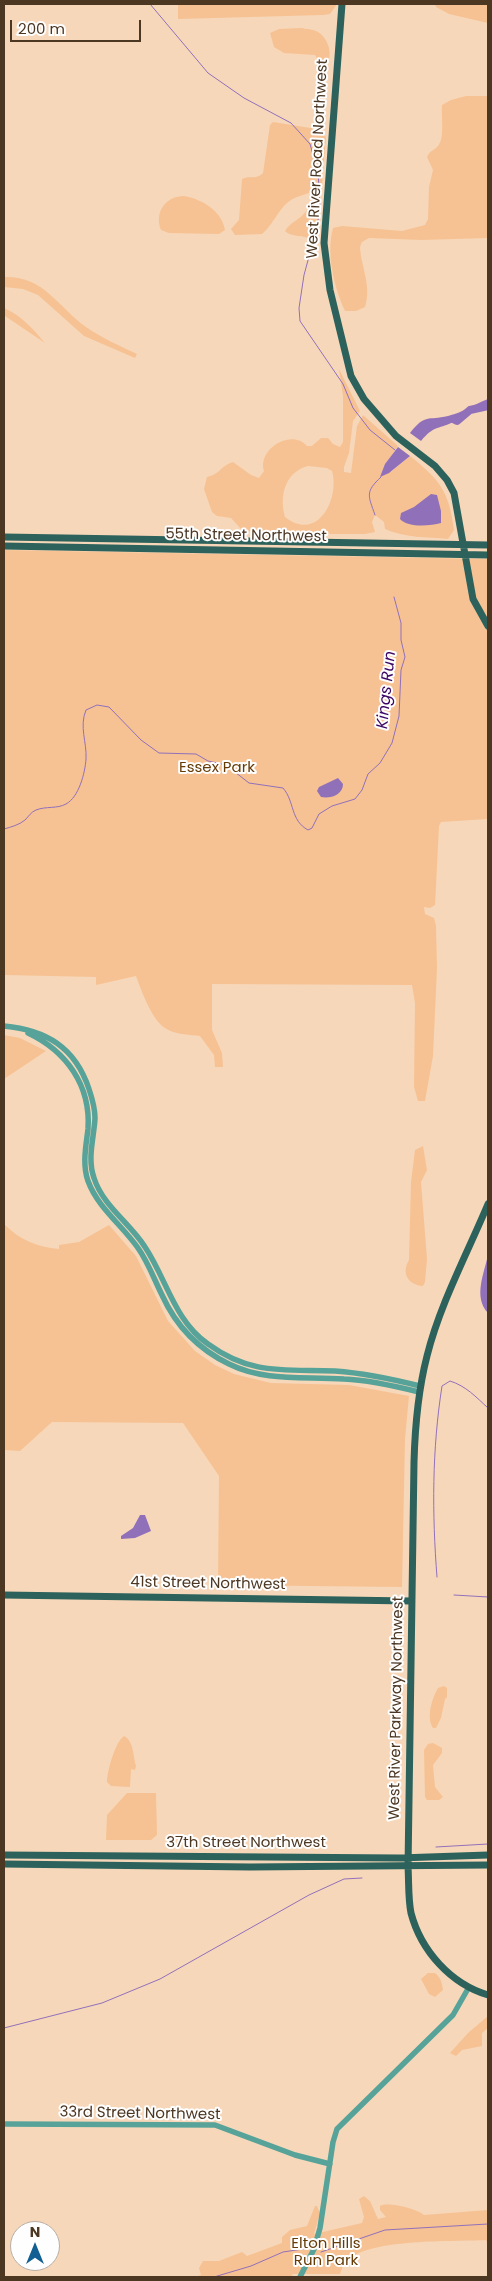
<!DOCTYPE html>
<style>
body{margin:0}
#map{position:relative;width:492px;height:2281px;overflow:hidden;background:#f7d7b9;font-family:Poppins,sans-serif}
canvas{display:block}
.frame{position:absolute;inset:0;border:5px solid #4c3723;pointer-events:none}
.north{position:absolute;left:10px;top:2221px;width:50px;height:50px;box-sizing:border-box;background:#fefefe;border:1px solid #b7aea6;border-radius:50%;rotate:0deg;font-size:14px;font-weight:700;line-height:20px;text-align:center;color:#4c3723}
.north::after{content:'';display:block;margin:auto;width:18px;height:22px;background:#126093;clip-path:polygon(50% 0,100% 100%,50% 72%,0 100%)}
.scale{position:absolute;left:10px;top:20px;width:131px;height:22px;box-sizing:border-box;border:2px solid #4c3723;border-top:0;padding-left:6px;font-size:15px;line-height:18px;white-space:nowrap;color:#4c3723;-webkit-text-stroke:4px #fefefe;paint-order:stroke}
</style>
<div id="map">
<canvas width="492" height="2281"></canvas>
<div class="frame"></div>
<div class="north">N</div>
<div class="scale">200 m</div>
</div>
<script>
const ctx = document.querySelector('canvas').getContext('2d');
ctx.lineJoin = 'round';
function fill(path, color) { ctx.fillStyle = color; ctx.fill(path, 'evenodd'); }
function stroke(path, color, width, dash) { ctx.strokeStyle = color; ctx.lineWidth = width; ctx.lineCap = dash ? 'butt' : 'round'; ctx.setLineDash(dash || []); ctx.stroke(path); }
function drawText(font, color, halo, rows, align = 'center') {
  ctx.font = font + ' Poppins,sans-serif'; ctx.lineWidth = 4; ctx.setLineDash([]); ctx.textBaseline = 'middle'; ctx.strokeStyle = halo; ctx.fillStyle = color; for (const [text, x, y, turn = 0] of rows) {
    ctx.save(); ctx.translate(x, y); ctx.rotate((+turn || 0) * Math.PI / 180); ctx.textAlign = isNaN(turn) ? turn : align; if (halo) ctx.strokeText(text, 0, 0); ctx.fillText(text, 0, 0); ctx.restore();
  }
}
fill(new Path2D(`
 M178,4H337L330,14L323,15L178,19Z
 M435,4H488V23L449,14L436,7Z
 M301,28C306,29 313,29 318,32C328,38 334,55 326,65H321L315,55L284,53L274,47L270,33L279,29Z
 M466,96H488V238L421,240L369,238L362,242L360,247C361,267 372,286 365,307L356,311H345C334,287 326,254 333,228L342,226L402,231L425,225L428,219L429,187L433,170L427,157C430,150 434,151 438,146C445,138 441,116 442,105L451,100Z
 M273,122L323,130L326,138L322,185C312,195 297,194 287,203C277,212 272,226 262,234L235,235L231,229L239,220L242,179C249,175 257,180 263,173L270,125Z
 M184,196C202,199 222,211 225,230L219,234L169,233L161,230C154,212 166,196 184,196Z
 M313,209C322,215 320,227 318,237L312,240C303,234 292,238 285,231C290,222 299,221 307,210Z
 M4,277C44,276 56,305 86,327C102,338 120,346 137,354L135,358L84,336L38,295L23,289L4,287Z
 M4,308C21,315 33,329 45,343L5,316Z
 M339,369L360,411L353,421L349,453L344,467V472L351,473L357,426L363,415L398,446L386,464L391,472L410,456C440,480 449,491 454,530L448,539C427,537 405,538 385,529L384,522L375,515L372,522L375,532L365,534H257L241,529L231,518L217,516L212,512L204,489L207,477C219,475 223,464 233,462L251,475L259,478L264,471C257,449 292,428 307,446H312L321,438H328L333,444L340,447L343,442V396ZM308,466L327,468L332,471C340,498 318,543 285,517C279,496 285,472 308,466Z
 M4,550L488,559V819L441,822L439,826L435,905L430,908L424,907L425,914L434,918L436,926L437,968L433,1056L425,1101H418L414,1087L415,1003L412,985L212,984V1030L222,1053L223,1067H215L214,1055L200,1036C190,1035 173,1034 165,1028C152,1020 141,990 136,976L96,985V977L4,975Z
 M4,1035L20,1038L46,1051L4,1079Z
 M423,1146L427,1170L421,1182L427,1259L425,1282L423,1286C408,1285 401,1273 409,1260L411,1182L415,1150Z
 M4,1224C20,1240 37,1247 59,1249V1245L79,1242L109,1225L136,1256L168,1321L195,1351L215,1365L234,1374L271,1383L349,1385L409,1396L405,1439L402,1587L218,1585L219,1476L183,1423L52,1422L20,1451L4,1450Z
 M444,1686L447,1688V1697L445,1699L441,1718L436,1728H433C426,1718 432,1698 438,1688Z
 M124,1736C134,1741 133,1756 136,1766L135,1770L131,1769L130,1787L111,1786L107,1782C107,1772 115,1742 124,1736Z
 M433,1743L442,1748V1753L433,1765L435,1787L443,1797L439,1800H427L425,1797L424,1750L428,1744Z
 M127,1793H156L157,1835L151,1840H106L107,1815Z
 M428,1973H435C441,1978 442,1982 443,1990L435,1997L429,1994L421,1979Z
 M488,2016V2028L482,2033V2046L462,2050L456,2056L450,2053L468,2033Z
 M364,2196L370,2201L378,2219L386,2217L380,2210V2206C387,2201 418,2209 424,2215L488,2210V2244L486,2240C451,2242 373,2238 347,2260C343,2263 342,2269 340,2274H293L291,2277H195L201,2275L199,2268L203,2261H219L242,2252L247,2256L282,2243V2237L290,2230L307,2226L315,2206H317L320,2213L314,2234L362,2223L364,2217L359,2199Z`), '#f6c293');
fill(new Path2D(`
 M488,399V406C471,409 469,413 455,421C439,430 435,424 421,441L410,433C426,413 427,421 448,416C462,413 475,404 488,399Z
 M398,447L410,456L389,473L380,477L385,464Z
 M431,494L437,495L441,511V523C430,526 408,528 400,519L401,513L414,507Z
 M338,778L343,784C343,795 330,799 321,797L317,791L319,787Z
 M488,1255V1313C473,1297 484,1274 488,1255Z
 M140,1515H145L151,1531L135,1538L121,1539V1536L133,1528Z`), '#9170ba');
stroke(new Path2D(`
 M150,4L208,73L244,98L291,123L310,144L318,172L320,206L317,227L304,275L299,308L300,321L343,384L353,408L370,430L395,450
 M375,515C368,495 365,492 381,477
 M4,829C11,827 19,825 25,820C29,816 31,812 36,810C46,806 57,809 66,804C79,797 85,773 86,759C87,742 79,727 86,710L97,705L109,707L141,740L159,753L196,754L208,761L226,765L249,783L283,788C295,802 290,820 308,830L312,828L319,814L332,806L355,799L362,790L368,774L380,763L392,743L399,716L401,670L405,657L401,640V623L394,597
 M437,1577C432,1513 432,1450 442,1386L450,1381C466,1386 476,1397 488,1408
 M454,1595L488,1597
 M436,1847L488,1844
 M4,2028L102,2003L160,1979L309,1895L344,1879L362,1878
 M321,2252L385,2230L488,2224
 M214,2277L251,2266L283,2252L303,2249`), '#9170ba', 1);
stroke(new Path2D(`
 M453,419L457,421L470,410L488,406`), '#9170ba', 8);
stroke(new Path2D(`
 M4,1026C46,1030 75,1047 89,1089C92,1098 95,1108 95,1118C94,1138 87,1158 94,1178C103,1206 130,1223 145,1247C167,1280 174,1320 208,1344C252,1376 285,1369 335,1371C363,1373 392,1379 420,1386
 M28,1033C66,1051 91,1085 88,1129C86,1146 82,1164 88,1181C98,1208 122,1225 138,1248C148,1262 154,1279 162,1295C176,1326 198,1349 229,1364C265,1382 305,1376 344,1379C369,1380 395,1386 419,1392
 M4,2124L215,2125L295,2155L330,2164
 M300,2277L314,2249L320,2228L333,2142L337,2129L453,2015L469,1987`), '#57a399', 5.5);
stroke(new Path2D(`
 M342,4L324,243L330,290L351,376L364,399L396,436L435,466L447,480L454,493L473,599L488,626
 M4,537L488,545
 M4,546L488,555
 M488,1204C467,1254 440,1304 427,1356C418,1391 415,1426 414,1462L408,1867C409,1882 408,1898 411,1913C421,1951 451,1984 488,1995
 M4,1595L411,1601
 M4,1855L399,1858L488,1855
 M4,1864L250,1867L488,1865`), '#2c625b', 7);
drawText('15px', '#4c3723', '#fefefe', [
 ["West River Road Northwest",318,159,-87],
 ["55th Street Northwest",246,536,1],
 ["41st Street Northwest",208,1584,1],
 ["West River Parkway Northwest",397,1708,-89],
 ["37th Street Northwest",246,1843],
 ["33rd Street Northwest",140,2114,1]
]);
drawText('15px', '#663b06', '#fefefe', [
 ["Essex Park",217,768],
 ["Elton Hills",326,2244],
 ["Run Park",326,2261]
]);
drawText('italic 16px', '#3c0764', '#fefefe', [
 ["Kings Run",387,690,-84]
]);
</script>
